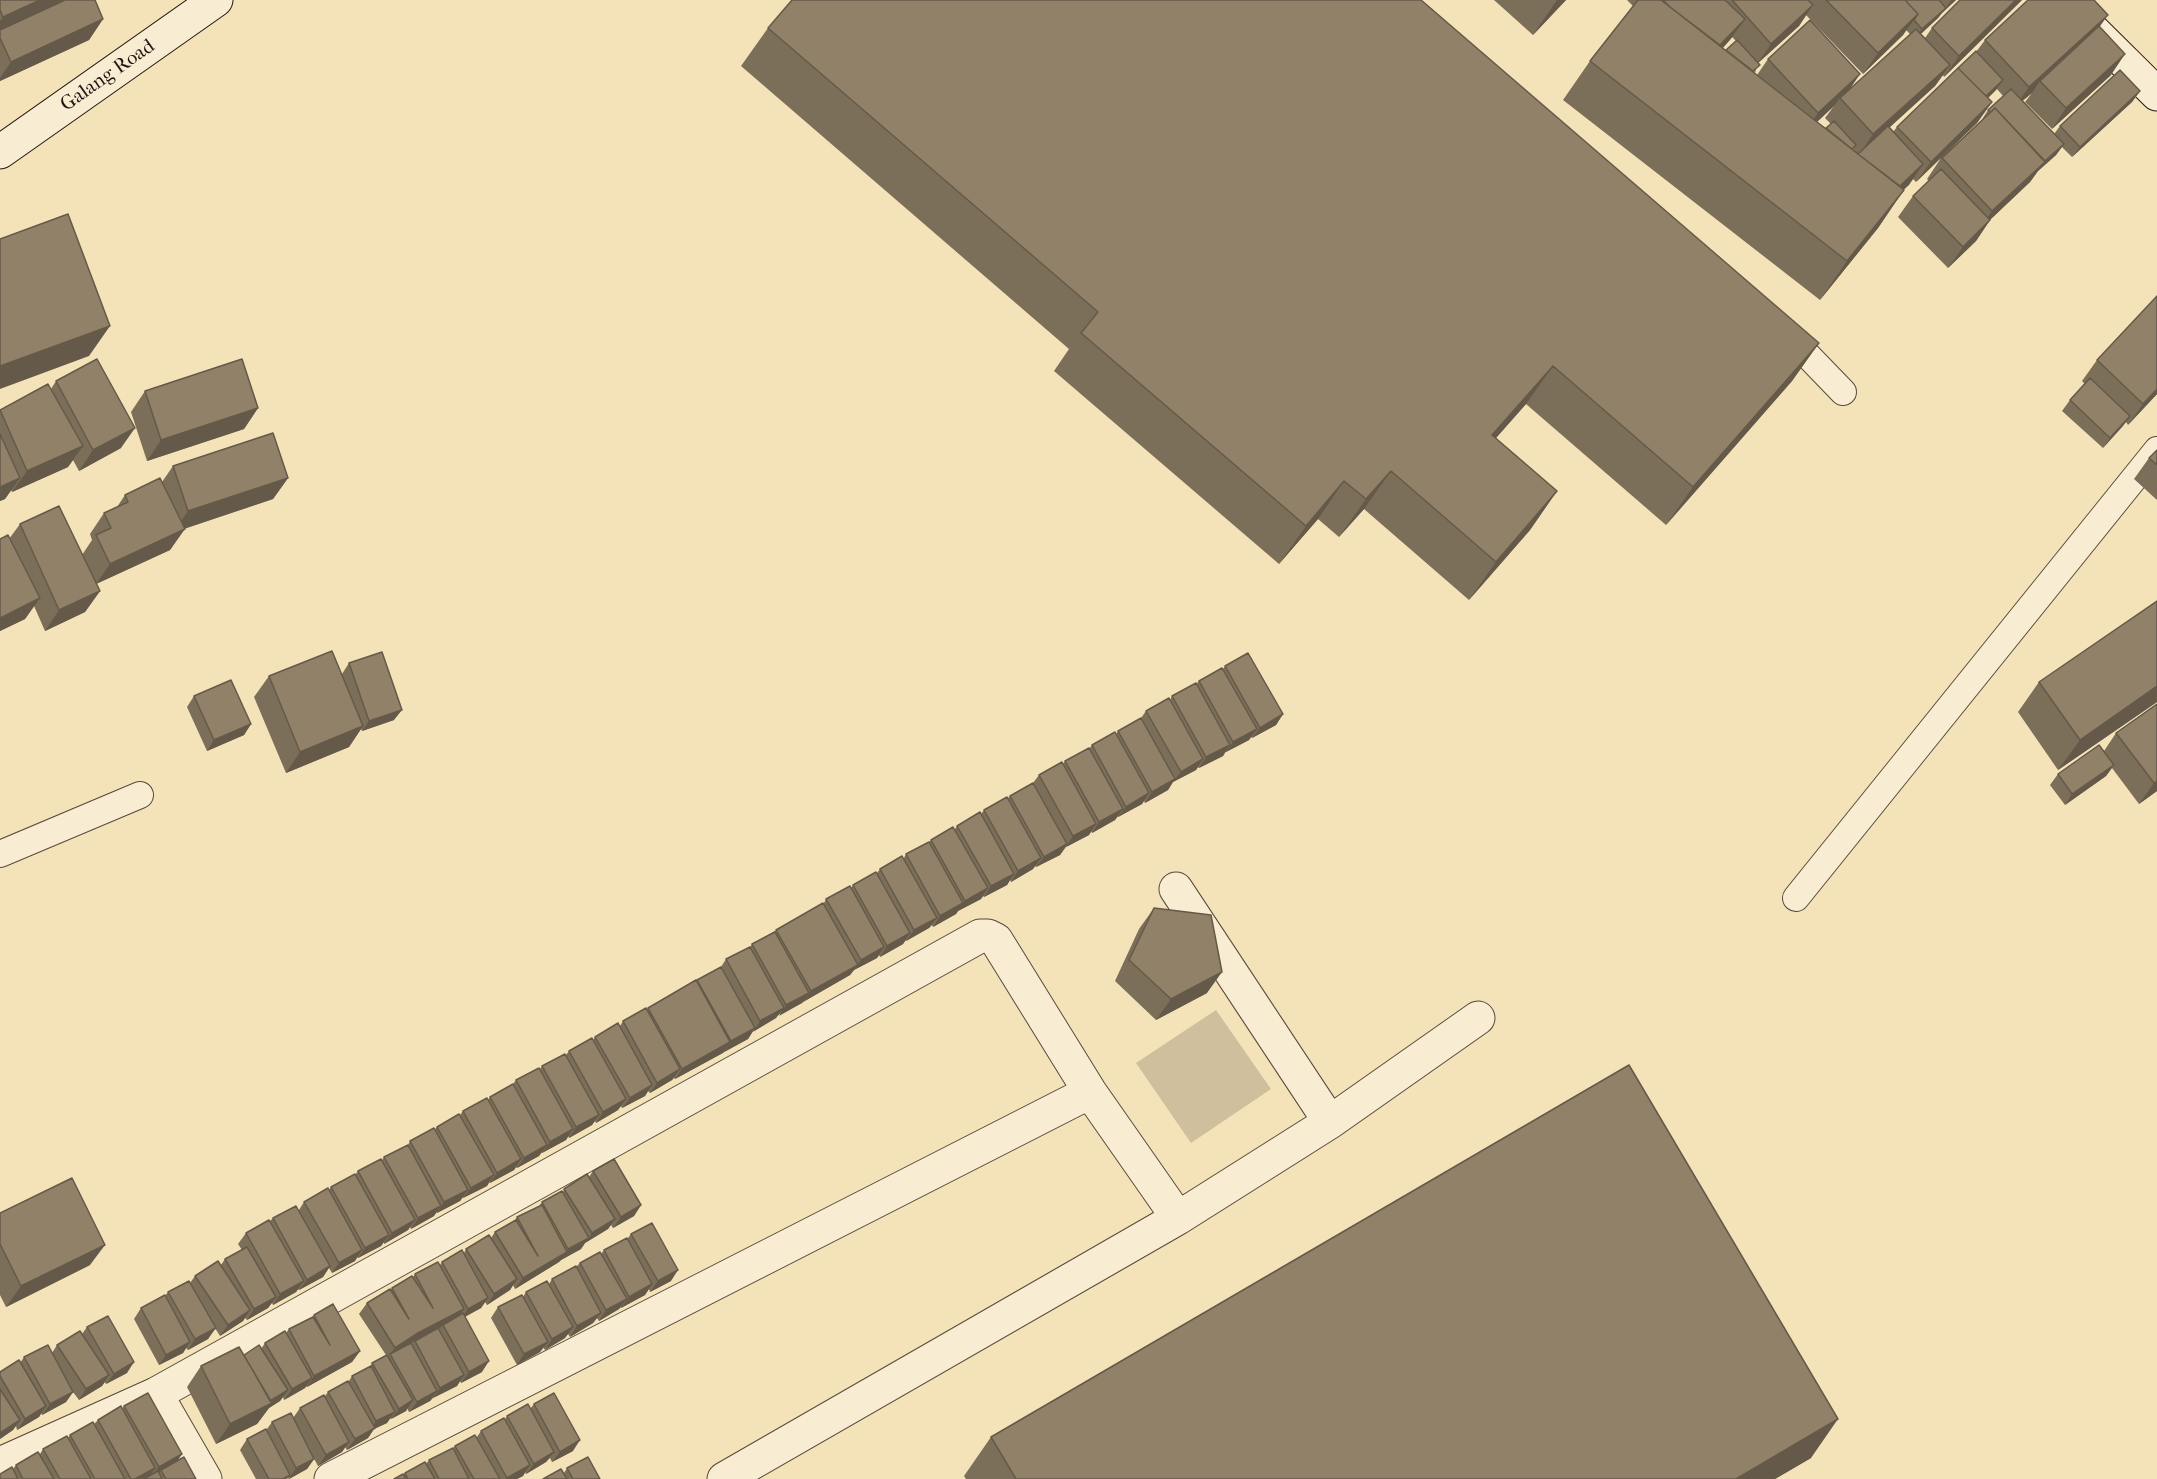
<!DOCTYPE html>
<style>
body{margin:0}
canvas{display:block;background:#f4e2b9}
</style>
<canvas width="2157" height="1479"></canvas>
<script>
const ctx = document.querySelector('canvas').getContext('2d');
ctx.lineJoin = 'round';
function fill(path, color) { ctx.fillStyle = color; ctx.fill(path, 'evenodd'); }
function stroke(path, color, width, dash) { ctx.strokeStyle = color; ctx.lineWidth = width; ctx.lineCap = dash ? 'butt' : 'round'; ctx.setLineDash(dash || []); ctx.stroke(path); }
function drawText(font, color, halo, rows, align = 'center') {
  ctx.font = font + ' "IM FELL French Canon",serif'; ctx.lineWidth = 6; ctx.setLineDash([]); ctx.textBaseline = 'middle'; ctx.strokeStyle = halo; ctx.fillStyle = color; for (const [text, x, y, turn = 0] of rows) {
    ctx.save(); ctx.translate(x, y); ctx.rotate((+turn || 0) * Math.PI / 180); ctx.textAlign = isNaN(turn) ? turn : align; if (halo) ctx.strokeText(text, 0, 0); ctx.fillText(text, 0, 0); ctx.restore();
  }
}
fill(new Path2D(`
 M1216,1010L1271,1089L1191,1143L1136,1063Z`), '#d0bf9c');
const lane = new Path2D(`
 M1786,333L1843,392
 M0,854L140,795
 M1796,898L2157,450`);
const street = new Path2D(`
 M1176,889L1330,1122
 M156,1394L205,1479
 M0,1464L156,1394L980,936H988L996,940L1090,1092L1178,1218
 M331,1479L1090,1092
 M724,1479L1178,1218L1330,1122L1478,1018`);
const secondary = new Path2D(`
 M2062,0L2157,94
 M0,152L216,0`);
stroke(lane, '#574a3b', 28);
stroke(street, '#574a3b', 35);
stroke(secondary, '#231711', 35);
stroke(lane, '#f8ecd2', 26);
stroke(street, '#f8ecd2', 33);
stroke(secondary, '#f8ecd2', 33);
fill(new Path2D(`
 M0,0L103,19L89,40L0,81Z
 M1494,0H1566L1533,35Z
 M1627,0H1956L1942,13L1938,18L1921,34L1925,38L1932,28L1960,0H2022L1944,77L1943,75L1935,86L1889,128L1893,132L1897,127L1976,52L1985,40L2100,27L2111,75L2052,129L2025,102L2032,93L2022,101L2054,134L2060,126L2140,91L2132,102L2072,157L2062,147L2056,155L2038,171L2030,182L1990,220L1976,241L1948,268L1898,217L1913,196L1929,181L1927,179L1941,158L1916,182L1913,179L1904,189L1878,228L1820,300L1563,100L1590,61L1633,6ZM1806,15L1863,74L1903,35L1906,30L1910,34L1851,88L1768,59L1757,75L1755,73L1758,63L1799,26ZM1732,37L1736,41L1726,50L1723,48ZM1997,89L2003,96L1988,110L1981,121L1943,156L1977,123L1992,102L1988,98ZM1834,106L1825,118L1831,124L1826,128L1817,122Z
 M768,28L1819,343L1792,381L1666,525L1526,404L1496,438L1557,491L1530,530L1469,600L1364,509L1339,537L1318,519L1279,564L1054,371L1069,349L741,66Z
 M2097,360L2157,394L2128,425L2126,422L2103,448L2062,411L2070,400L2085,384L2082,381Z
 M56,381L121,448L79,471L73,460L68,467L12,492L11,490L5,499L0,501V410L51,389Z
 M145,391L258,408L244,429L147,461L131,412Z
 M2157,450V500L2134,479L2149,458Z
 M173,466L288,478L273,499L184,529L170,550L96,584L100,591L85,612L45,631L34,606L25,619L0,631V539H9L20,524L82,555L92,540L90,534L104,513L117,507L125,495L162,482Z
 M349,663L394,720L362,731L361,729L349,747L286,773L254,697L269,676L342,674Z
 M1225,666L1283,714L1276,725L1252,738L1251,737L1249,740L1226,752H1225L1223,756L1199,768L1198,767L1196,770L1173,782L1168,790L1145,803L1144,801L1142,804L1118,817V816L1115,820L1092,833L1091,831L1089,835L1066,847L1060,855L1036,867L1035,866L1033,869L1011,882L1010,880L1007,885L984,897L983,896L981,899L958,911L956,914L933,927L932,925L929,928L906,941V940L903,944L880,957L879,955L877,958L854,970L850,975L803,1002L802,1003L778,1015L776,1018L753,1031L748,1039L675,1079L674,1078L672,1080L650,1093L648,1091L645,1096L622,1108L621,1106L618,1110L596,1123L595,1121L592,1125L569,1138L568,1136L566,1140L542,1153V1152L539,1156L517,1168L516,1167L514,1170L490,1183L489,1182L487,1186L463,1198V1197L460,1201L437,1213L436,1212L434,1216L411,1229L410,1227L408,1230L384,1244V1242L381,1246L358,1258L357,1257L355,1261L332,1273L329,1268L323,1277L299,1290L298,1289L296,1292L273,1305L272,1303L268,1308L247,1320L245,1318L243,1321L220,1336L215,1328L208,1339L188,1350L186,1348L183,1353L159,1365L134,1319L141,1308L165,1296L168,1292L190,1283L195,1276L221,1265L225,1259L242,1250L238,1244L246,1233L270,1221L273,1218L299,1210L304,1202L329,1190L331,1187L355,1175L358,1171L382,1160L384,1157L408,1145L410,1141L434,1130L437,1127L460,1115L463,1111L488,1100L490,1097L513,1084L516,1080L540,1069L542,1066L566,1055L569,1051L593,1040L595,1037L620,1026L623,1021L646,1010L648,1008L721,967L726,959L750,947L752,944L824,903L826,899L851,888L853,885L877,873L880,869L904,858L906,854L929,842L931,840L955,829L957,826L981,814L984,810L1007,799L1010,796L1033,783L1039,775L1063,764L1065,761L1089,749L1092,745L1116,734L1118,731L1141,718L1146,711L1170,700L1172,696L1196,684L1199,681L1223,669Z
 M2039,682L2157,702L2058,770L2018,712Z
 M194,696L251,724L244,735L207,751L187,707Z
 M2157,704V791L2139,804L2112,768L2106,776L2065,805L2050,785L2058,774L2104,751L2116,733Z
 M1154,908L1207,993L1156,1020L1115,981L1139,929Z
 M593,1171L641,1205L634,1216L613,1228L611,1225L608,1229L585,1243L581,1249L561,1260L559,1262L515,1289L513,1285L510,1290L487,1305L485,1302L481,1308L465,1317L482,1372L461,1383L460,1381L457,1386L433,1398L430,1401L409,1412L407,1408L406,1411L391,1419L390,1418L387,1423L374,1429L368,1438L347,1450L345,1447L342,1452L318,1466L311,1453L314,1459L307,1469L289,1479L288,1478L287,1479H256L240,1450L247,1439L267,1429L272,1422L293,1418L300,1408L325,1396L328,1392L349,1381L352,1376L370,1367L372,1363L386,1355L359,1314L367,1303L390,1290L392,1288L413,1277L415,1274L440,1265L442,1262L464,1253L466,1249L491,1238L495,1232L515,1220L517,1217L539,1206L542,1202L563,1192L564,1189L589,1177Z
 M0,1213L90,1265L6,1307L0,1295Z
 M631,1234L671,1281L650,1292L649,1289L645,1295L621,1308V1307L619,1309L599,1321L597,1318L593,1323L570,1337L568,1334L565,1338L545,1350L543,1347L540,1352L517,1365L491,1318L498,1307L523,1297L526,1292L549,1284L552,1279L576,1267L580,1263L601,1254L604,1250L628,1238Z
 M314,1315L360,1351L352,1362L307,1387L306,1386L305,1388L284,1400L283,1397L280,1401L269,1408L257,1424L216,1444L187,1387L201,1366L244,1355L261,1349L265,1343L286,1333L289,1329L312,1317Z
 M87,1327L127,1373L106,1384L105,1382L102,1386L79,1400L73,1392L66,1402L42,1415L41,1413L39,1417L17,1430L16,1426L13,1430L0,1439V1372L20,1363L24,1357L52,1353L57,1345L82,1334Z
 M534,1404L573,1451L552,1462L550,1458L546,1462L526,1474L525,1472L523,1476L517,1479H394L403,1475L405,1473L426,1464L429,1460L453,1448L455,1446L477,1437L481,1431L505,1419L507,1416L530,1409Z
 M124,1406L196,1479H0L13,1469L16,1465L40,1454L43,1449L68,1438L70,1435L94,1424L98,1420L122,1409Z
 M991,1437L1811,1458L1775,1479H966L964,1476Z
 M567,1468L600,1479H543L564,1473Z`), '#7c6f59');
fill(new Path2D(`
 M40,0H71L0,33V21L3,17Z
 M1557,0H1566L1533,35Z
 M1951,0H1956L1942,13L1938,18L1915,39L1922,29L1946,8Z
 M2016,0H2022L1944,77L1959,56Z
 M1813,5L1799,26L1757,64L1771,44Z
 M1918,14L1903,35L1863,74L1878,53Z
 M2108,15L2093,36L2040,81L2032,93L2014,108L2029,87Z
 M103,19L89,40L0,81V78L11,62Z
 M1745,19L1730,40L1701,71L1715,50Z
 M2125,54L2111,75L2052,129L2066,108Z
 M1950,65L1935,86L1859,155L1873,134Z
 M1860,74L1846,95L1840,98L1834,106L1804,134L1818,113Z
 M2003,80L1995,91L1973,112L1980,101Z
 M2140,91L2132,102L2072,157L2080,147Z
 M1992,102L1977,123L1916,182L1931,162Z
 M2064,144L2056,155L2038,171L2030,182L1977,232L1992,211Z
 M1923,164L1909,185L1872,219L1887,198Z
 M1904,190L1878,228L1820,300L1847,261Z
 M1990,220L1976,241L1948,268L1963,247Z
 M110,326L89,356L0,389V366Z
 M1819,343L1792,381L1666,525L1693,487Z
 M1553,366L1526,404L1465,473L1492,435Z
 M2157,389V394L2128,425L2143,404Z
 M258,408L244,429L147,461L161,440Z
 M2130,416L2123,426L2103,448L2110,438Z
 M135,428L121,448L79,471L93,450Z
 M83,446L68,467L12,492L27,471Z
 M1391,471L1364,509L1339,537L1366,499Z
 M20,478L5,499L0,501V487Z
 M288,478L273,499L174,532L188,511Z
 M1344,481L1318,519L1279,564L1306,526Z
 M1557,491L1530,530L1469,600L1496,562Z
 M185,529L170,550L96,584L110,564Z
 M100,591L85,612L45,631L59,610Z
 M40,598L25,619L0,631V618Z
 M2157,686V702L2058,770L2080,740Z
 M402,710L394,720L362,731L369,721Z
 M1283,714L1276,725L1252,738L1260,728Z
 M251,724L244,735L207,751L214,740Z
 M363,726L349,747L286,773L300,752Z
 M1257,729L1249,740L1226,752L1233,742Z
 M1230,745L1223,756L1199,768L1206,757Z
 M1203,759L1196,770L1173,782L1168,790L1145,803L1152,792L1175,779L1181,772Z
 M2114,765L2106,776L2065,805L2072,794Z
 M2157,781V791L2139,804L2154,783Z
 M1149,793L1142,804L1118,817L1126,807Z
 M1123,809L1115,820L1092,833L1099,822Z
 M1096,824L1089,835L1066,847L1073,836Z
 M1067,844L1060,855L1036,867L1044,857Z
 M1041,858L1033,869L1011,882L1018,871Z
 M1014,874L1007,885L984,897L991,886Z
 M988,888L981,899L958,911L956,914L933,927L940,916L963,903L965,901Z
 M937,918L929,928L906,941L914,930Z
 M910,933L903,944L880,957L887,946Z
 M884,947L877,958L854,970L850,975L803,1002L811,991L857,965L861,960Z
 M1222,972L1207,993L1156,1020L1171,999Z
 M809,993L802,1003L779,1016L786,1005Z
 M784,1008L776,1018L753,1032L760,1021Z
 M755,1028L748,1039L724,1052L731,1041Z
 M730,1042L723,1053L675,1079L682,1069Z
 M680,1069L672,1080L650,1093L657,1083Z
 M652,1085L645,1096L622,1108L630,1098Z
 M626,1099L618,1110L596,1123L603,1112Z
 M599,1115L592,1125L569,1138L576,1127Z
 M573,1129L566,1140L542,1153L550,1142Z
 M547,1145L539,1156L517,1168L524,1158Z
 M521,1159L514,1170L490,1183L497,1173Z
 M494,1175L487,1186L463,1198L471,1188Z
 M468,1190L460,1201L437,1213L444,1202Z
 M641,1205L634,1216L613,1228L621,1217Z
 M441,1206L434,1216L411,1229L418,1218Z
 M615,1219L608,1229L585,1243L581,1249L561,1260L559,1262L515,1289L523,1278L566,1252L568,1249L589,1238L592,1233Z
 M415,1220L408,1230L384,1244L392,1233Z
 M389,1235L381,1246L358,1258L365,1248Z
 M105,1245L90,1265L6,1307L21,1286Z
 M362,1250L355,1261L332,1273L339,1263Z
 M330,1266L323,1277L299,1290L307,1280Z
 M678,1270L671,1281L650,1292L658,1281Z
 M517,1279L510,1290L487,1305L494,1294Z
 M304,1281L296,1292L273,1305L280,1294Z
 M652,1284L645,1295L621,1308L629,1297Z
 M276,1297L268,1308L247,1320L254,1309Z
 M488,1298L481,1308L460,1319L468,1309Z
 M627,1299L619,1309L599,1321L606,1310Z
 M464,1309L457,1319L443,1325L441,1327L390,1354L395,1348L418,1333Z
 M250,1310L243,1321L220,1336L228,1325Z
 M601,1313L593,1323L570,1337L577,1326Z
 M573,1327L565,1338L545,1350L552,1339Z
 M216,1328L208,1339L188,1350L195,1339Z
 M190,1342L183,1353L159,1365L166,1355Z
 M548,1342L540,1352L517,1365L524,1354Z
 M360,1351L352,1362L307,1387L314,1376Z
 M489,1361L482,1372L461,1383L469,1372Z
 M134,1362L127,1373L106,1384L114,1374Z
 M109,1375L102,1386L79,1400L86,1389Z
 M464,1375L457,1386L433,1398L440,1388Z
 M312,1378L305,1388L284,1400L292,1389Z
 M288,1390L280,1401L269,1408L257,1424L216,1444L230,1424Z
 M437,1391L430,1401L409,1412L417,1402Z
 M73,1392L66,1402L42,1415L50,1404Z
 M413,1400L406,1411L391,1419L399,1409Z
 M46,1406L39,1417L17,1430L25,1419Z
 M395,1412L387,1423L374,1429L368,1438L347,1450L355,1439L369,1431L376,1421Z
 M1838,1419L1811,1458L1775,1479H1736Z
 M20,1420L13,1430L0,1439V1433Z
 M580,1440L573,1451L552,1462L560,1452Z
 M349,1442L342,1452L318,1466L326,1455Z
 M554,1452L546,1462L526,1474L534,1464Z
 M182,1454L175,1465L161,1470L158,1474L151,1477L159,1467Z
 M314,1459L307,1469L289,1479L296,1468Z
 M530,1465L523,1476L517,1479H506Z
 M155,1468L148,1479H135Z`), '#655a49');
const building = new Path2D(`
 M0,0H40L3,17L0,10Z
 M65,0H95L103,19L11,62L0,38V30Z
 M792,0H1421L1819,343L1693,487L1553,366L1492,435L1557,491L1496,562L1391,471L1366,499L1344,481L1306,526L1081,333L1098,312L768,28Z
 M1638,0H1661L1904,190L1847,261L1590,61Z
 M1663,0H1725L1745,19L1720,45L1670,7Z
 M1732,0H1808L1813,5L1771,44Z
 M1826,0H1905L1918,14L1878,53Z
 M1905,0H1939L1946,8L1922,29L1914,20L1918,14Z
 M1960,0H2016L1959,56L1932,28Z
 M2028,0H2094L2108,15L2029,87L1985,40Z
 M1810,20L1860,74L1818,113L1768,59Z
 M2099,26L2125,54L2066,108L2040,81Z
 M1916,29L1950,65L1873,134L1840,98Z
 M1737,40L1760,65L1753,71L1726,50Z
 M1976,51L2003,80L1986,96L1958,68Z
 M1958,68L1992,102L1931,162L1897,127Z
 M2120,70L2140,91L2080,147L2060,126Z
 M2011,89L2064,144L2045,161L1995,108L1991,112L1988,110Z
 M1995,108L2045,162L1992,211L1942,158Z
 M1834,121L1856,145L1852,149L1826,128Z
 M1888,126L1923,164L1900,186L1858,154Z
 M1941,169L1990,220L1963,247L1913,196Z
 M68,214L110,326L0,366V239Z
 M2157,296V389L2143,404L2097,360Z
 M97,359L135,428L93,450L56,381Z
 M242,359L258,408L161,440L145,391Z
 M2090,378L2130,416L2110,438L2070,400Z
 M48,384L83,446L27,471L0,410Z
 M273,433L288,478L188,511L173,466Z
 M0,434L20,478L0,487Z
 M2157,450V465L2149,458Z
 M160,478L185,529L110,564L96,535L111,528L104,513L128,502L125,495Z
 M59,506L100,591L59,610L20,524Z
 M8,535L40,598L0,618V539Z
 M2157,601V686L2080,740L2039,682Z
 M332,651L363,726L300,752L269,676Z
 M382,652L402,710L369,721L349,663Z
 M1248,653L1283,714L1260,728L1225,666Z
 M1222,668L1257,729L1233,742L1199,681Z
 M231,680L251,724L214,740L194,696Z
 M1196,683L1230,745L1206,757L1172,696Z
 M1169,698L1203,759L1181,772L1146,711Z
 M2157,704V781L2154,783L2116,733Z
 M1141,718L1175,779L1152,792L1118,731Z
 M1115,732L1149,793L1126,807L1092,745Z
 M2099,745L2114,765L2072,794L2058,774Z
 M1089,748L1123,809L1099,822L1065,761Z
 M1062,762L1096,824L1073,836L1039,775Z
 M1033,783L1067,844L1044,857L1010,796Z
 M1007,797L1041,858L1018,871L984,810Z
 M980,812L1014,874L991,886L957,826Z
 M953,827L988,888L965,901L931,840Z
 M929,842L963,903L940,916L906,854Z
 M902,856L937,918L914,930L880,869Z
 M876,872L910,933L887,946L853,885Z
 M850,886L884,947L861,960L826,899Z
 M823,903L858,965L811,991L776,930Z
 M1154,908L1211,915L1222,972L1171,999L1129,960Z
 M775,932L809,993L786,1005L752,944Z
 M750,947L784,1008L760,1021L726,959Z
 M721,967L755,1028L731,1041L697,980Z
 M696,980L730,1042L682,1069L648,1008Z
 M646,1008L680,1069L657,1083L623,1021Z
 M618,1023L652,1085L630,1098L595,1037Z
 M592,1038L626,1099L603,1112L569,1051Z
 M565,1054L599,1115L576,1127L542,1066Z
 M1629,1065L1838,1419L1736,1479H1016L991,1437Z
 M539,1068L573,1129L550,1142L516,1080Z
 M513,1084L547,1145L524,1158L490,1097Z
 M487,1098L521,1159L497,1173L463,1111Z
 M459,1114L494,1175L471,1188L437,1127Z
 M434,1128L468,1190L444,1202L410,1141Z
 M408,1145L441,1206L418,1218L384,1157Z
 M381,1159L415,1220L392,1233L358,1171Z
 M614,1159L641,1205L621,1217L593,1171Z
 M355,1174L389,1235L365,1248L331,1187Z
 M587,1174L615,1219L592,1233L564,1189Z
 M72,1178L105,1245L21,1286L0,1244V1213Z
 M328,1188L362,1250L339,1263L304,1202Z
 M562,1191L589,1238L568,1249L542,1202Z
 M542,1205L567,1252L523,1278L495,1232L516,1220L538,1256L517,1217Z
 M296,1206L330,1266L307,1280L273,1218Z
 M269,1220L304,1281L280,1294L246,1233Z
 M652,1223L678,1270L658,1281L631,1234Z
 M489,1235L517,1279L494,1294L466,1249Z
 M627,1238L652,1284L629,1297L604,1250Z
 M247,1247L276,1297L254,1309L225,1259Z
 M462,1250L488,1298L468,1309L442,1262Z
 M600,1252L627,1299L606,1310L580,1263Z
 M218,1261L250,1310L228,1325L195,1276Z
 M438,1262L464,1309L418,1333L395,1348L367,1303L390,1289L409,1319L392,1288L412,1276L433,1308L415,1274Z
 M576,1266L601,1313L577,1326L552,1279Z
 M189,1281L216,1328L195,1339L168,1292Z
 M547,1281L573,1327L552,1339L526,1292Z
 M165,1295L190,1342L166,1355L141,1308Z
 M522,1295L548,1342L524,1354L498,1307Z
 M333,1304L360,1351L314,1376L289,1329L313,1317L330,1345L314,1315Z
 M463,1313L489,1361L469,1372L443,1325Z
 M108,1316L134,1362L114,1374L87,1327Z
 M438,1328L464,1375L440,1388L415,1341Z
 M80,1331L109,1375L86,1389L57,1345Z
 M285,1331L312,1378L292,1389L265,1343Z
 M411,1343L437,1391L417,1402L390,1354Z
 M48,1345L73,1392L50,1404L24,1357Z
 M259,1345L288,1390L270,1401L244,1355Z
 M239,1347L272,1403L230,1424L201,1366Z
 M387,1355L413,1400L399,1409L372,1363Z
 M19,1360L46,1406L25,1419L0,1376V1372Z
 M371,1366L395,1412L376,1421L352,1376Z
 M348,1381L375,1428L355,1439L328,1392Z
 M0,1389L20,1420L0,1433Z
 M148,1393L182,1454L159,1467L124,1406Z
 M554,1393L580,1440L560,1452L534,1404Z
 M324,1395L349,1442L326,1455L300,1408Z
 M528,1404L554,1452L534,1464L507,1416Z
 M121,1406L155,1468L135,1479H131L98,1420Z
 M291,1413L314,1459L296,1468L272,1422Z
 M504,1418L530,1465L507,1478L481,1431Z
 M93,1422L125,1479H95L70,1435Z
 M266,1429L290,1475L283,1479H269L247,1439Z
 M475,1435L500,1479H474L455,1446Z
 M67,1436L91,1479H60L43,1449Z
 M453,1448L469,1479H439L429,1460Z
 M38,1452L54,1479H23L16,1465Z
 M184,1457L196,1479H166L161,1470Z
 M588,1457L600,1479H573L567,1468Z
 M425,1462L435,1479H408L405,1473Z
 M12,1467L18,1479H0V1474Z
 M561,1469L567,1479H543Z
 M158,1471L162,1479H144Z
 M403,1474L406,1479H394Z`);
fill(building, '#908168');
stroke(building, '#655a49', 1.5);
drawText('20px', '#231711', '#f8ecd2', [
 ["Galang Road",108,76,-35]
]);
</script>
